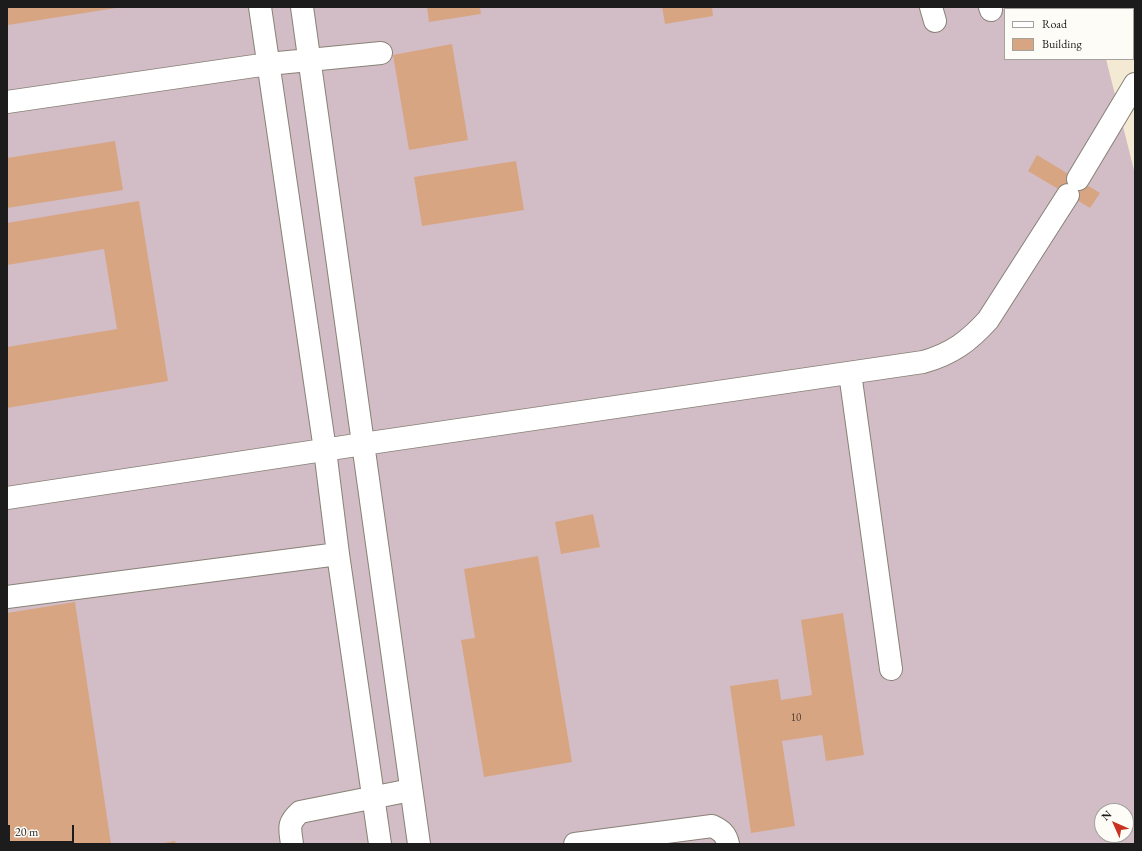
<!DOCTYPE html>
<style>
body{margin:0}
#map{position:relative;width:1142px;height:851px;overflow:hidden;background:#f4e9d2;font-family:"EB Garamond",serif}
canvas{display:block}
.frame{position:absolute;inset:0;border:8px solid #1c1c1c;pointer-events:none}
.legend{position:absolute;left:1004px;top:8px;width:130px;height:52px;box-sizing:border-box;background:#fdfcf7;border:1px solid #a3a29f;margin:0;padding:5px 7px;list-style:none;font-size:12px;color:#1c1c1c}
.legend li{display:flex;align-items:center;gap:8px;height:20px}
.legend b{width:20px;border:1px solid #a3a29f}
.north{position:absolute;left:1094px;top:803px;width:40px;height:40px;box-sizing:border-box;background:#fdfcf7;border:1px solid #a3a29f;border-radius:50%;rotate:315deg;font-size:11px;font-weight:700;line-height:16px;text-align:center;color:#1c1c1c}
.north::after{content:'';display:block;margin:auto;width:14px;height:18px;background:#c8321e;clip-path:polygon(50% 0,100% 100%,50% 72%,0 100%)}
.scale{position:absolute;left:8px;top:825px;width:66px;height:18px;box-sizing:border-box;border:2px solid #1c1c1c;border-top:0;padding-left:5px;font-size:12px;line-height:14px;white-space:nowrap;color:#1c1c1c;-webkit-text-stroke:3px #fdfcf7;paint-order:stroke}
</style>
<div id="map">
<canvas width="1142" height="851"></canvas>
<div class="frame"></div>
<ul class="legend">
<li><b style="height:5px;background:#fff"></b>Road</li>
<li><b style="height:11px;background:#d8a582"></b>Building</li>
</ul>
<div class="north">N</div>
<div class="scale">20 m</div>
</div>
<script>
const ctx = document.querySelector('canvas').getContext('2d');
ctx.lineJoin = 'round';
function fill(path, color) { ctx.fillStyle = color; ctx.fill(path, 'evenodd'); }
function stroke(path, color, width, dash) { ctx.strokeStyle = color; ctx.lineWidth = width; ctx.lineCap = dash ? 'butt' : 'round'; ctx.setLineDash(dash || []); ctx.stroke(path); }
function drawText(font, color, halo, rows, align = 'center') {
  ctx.font = font + ' "EB Garamond",serif'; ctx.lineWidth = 3; ctx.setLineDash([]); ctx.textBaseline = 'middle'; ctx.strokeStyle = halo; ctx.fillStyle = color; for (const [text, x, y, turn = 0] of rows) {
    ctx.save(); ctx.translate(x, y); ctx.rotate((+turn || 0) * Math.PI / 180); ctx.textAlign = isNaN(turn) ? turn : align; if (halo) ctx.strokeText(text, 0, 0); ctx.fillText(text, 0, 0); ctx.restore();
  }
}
fill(new Path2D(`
 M7,7H1093V9H1005V59H1106L1135,174V844H7ZM1102,811H1126V835H1102Z`), '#d2bdc6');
fill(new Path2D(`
 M7,7H116V8L8,25Z
 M427,7H480L481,14L429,22Z
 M662,7H712L713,16L665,24Z
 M452,44L468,140L409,150L393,55Z
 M115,141L123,190L7,208V158Z
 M1037,155L1100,193L1090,208L1028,171Z
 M516,161L524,210L422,226L414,177Z
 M139,201L168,381L7,408V347L117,329L104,249L7,265V223Z
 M593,514L600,547L561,554L555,522Z
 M538,556L572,762L484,777L461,640L475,638L464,569Z
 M75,602L111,844H7V613Z
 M843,613L864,755L826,761L822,735L782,741L795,826L751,833L730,686L778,679L781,700L812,695L801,620Z
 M175,841L176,844H163V843Z`), '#d8a582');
const minor = new Path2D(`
 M260,7L325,450L338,554L380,844
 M302,7L419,844
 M931,7L935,21
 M990,7L991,10
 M7,102L268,64L381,53
 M1078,179L1135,84
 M850,373L891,669
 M7,498L363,444L923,362C952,354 969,341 988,320L1068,195
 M7,597L338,554
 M292,844C290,828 287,824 300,812L411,790
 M575,844L712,826C721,830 726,834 728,844`);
stroke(minor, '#888277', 24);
stroke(minor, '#fff', 22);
drawText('11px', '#4b3e36', null, [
 ["10",796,718]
]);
</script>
